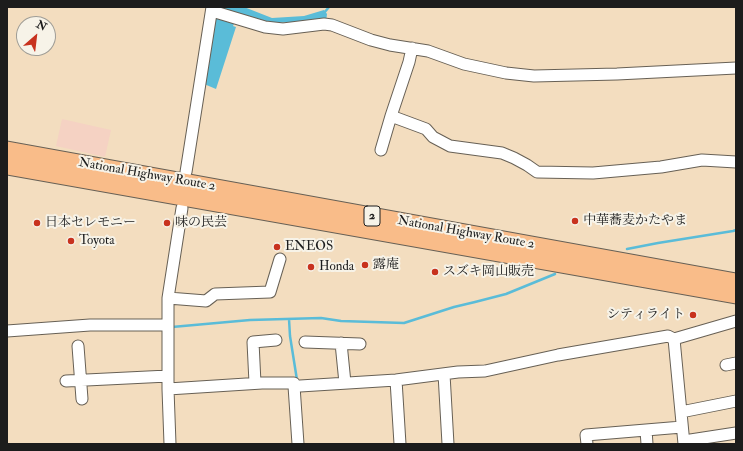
<!DOCTYPE html>
<meta charset="utf-8">
<style>
body{margin:0}
#map{position:relative;width:743px;height:451px;overflow:hidden;background:#f3ddbf;font-family:"IM FELL Double Pica",serif}
canvas{display:block}
.frame{position:absolute;inset:0;border:8px solid #1c1c1c;pointer-events:none}
.north{position:absolute;left:16px;top:16px;width:40px;height:40px;box-sizing:border-box;background:#f7f3e8;border:1px solid #9f9d96;border-radius:50%;rotate:28deg;font-size:11px;font-weight:700;line-height:16px;text-align:center;color:#1c1c1c}
.north::after{content:'';display:block;margin:auto;width:14px;height:18px;background:#c8321e;clip-path:polygon(50% 0,100% 100%,50% 72%,0 100%)}
</style>
<div id="map">
<canvas width="743" height="451"></canvas>
<div class="frame"></div>
<div class="north">N</div>
</div>
<script>
const ctx = document.querySelector('canvas').getContext('2d');
ctx.lineJoin = 'round';
function fill(path, color) { ctx.fillStyle = color; ctx.fill(path, 'evenodd'); }
function stroke(path, color, width, dash) { ctx.strokeStyle = color; ctx.lineWidth = width; ctx.lineCap = dash ? 'butt' : 'round'; ctx.setLineDash(dash || []); ctx.stroke(path); }
function drawText(font, color, halo, rows, align = 'center') {
  ctx.font = font + ' "IM FELL Double Pica","Noto Serif JP",serif'; ctx.lineWidth = 4; ctx.setLineDash([]); ctx.textBaseline = 'middle'; ctx.strokeStyle = halo; ctx.fillStyle = color; for (const [text, x, y, turn = 0] of rows) {
    ctx.save(); ctx.translate(x, y); ctx.rotate((+turn || 0) * Math.PI / 180); ctx.textAlign = isNaN(turn) ? turn : align; if (halo) ctx.strokeText(text, 0, 0); ctx.fillText(text, 0, 0); ctx.restore();
  }
}
fill(new Path2D(`
 M62,119L111,130L105,157L56,146Z`), '#f5d2c3');
fill(new Path2D(`
 M218,7H244L272,18L304,16L324,10L327,14L326,22L311,21L273,23L234,12V24L233,26L236,27L216,89L204,84Z`), '#5abcd8');
stroke(new Path2D(`
 M324,13L329,7
 M627,249L658,243L733,231L736,230
 M289,319L290,336L297,380
 M172,327L250,320L321,318L341,321L404,323L454,307L475,302L506,294L555,274`), '#5abcd8', 2.5);
const minor = new Path2D(`
 M212,11L265,27L283,29L324,24L332,25L371,40L390,45L428,51L464,64L506,73L534,76L617,74L736,68
 M412,48L409,62L391,116L426,129L433,137L450,146L502,153L514,158L527,165L537,172L593,173L661,167L702,160L736,162
 M381,150L391,116
 M186,172L212,7
 M168,298L206,301L215,294L270,292L280,259
 M7,331L90,325H168
 M674,339L684,444
 M305,342L360,344
 M341,343L345,383
 M78,346L82,399
 M726,365L736,363
 M444,374L448,444
 M396,380L400,444
 M66,381L168,376
 M255,383L253,342L276,340
 M294,386L298,444
 M168,389L262,383H294V386H300L396,380L458,372L485,371L558,355L668,336L674,339L736,321
 M681,412L736,401
 M646,430L647,444
 M684,441L736,433
 M170,444L168,389V298L182,208
 M587,444L586,435L682,427`);
const highway = new Path2D(`
 M7,150L736,282
 M7,166L736,295`);
stroke(minor, '#676055', 13);
stroke(highway, '#676055', 19);
stroke(minor, '#fff', 11);
stroke(highway, '#f9bc89', 17);
for (const [x, y, r, color] of [
 [575,221,4,"#c8321e"],
 [37,223,4,"#c8321e"],
 [167,223,4,"#c8321e"],
 [71,241,4,"#c8321e"],
 [277,247,4,"#c8321e"],
 [365,265,4,"#c8321e"],
 [311,267,4,"#c8321e"],
 [435,272,4,"#c8321e"],
 [693,315,4,"#c8321e"]
]) { const dot = new Path2D(); dot.arc(x, y, r, 0, 2 * Math.PI); ctx.fillStyle = color; ctx.fill(dot); stroke(dot, '#f7f3e8', 1.5); }
for (const [x, y, w] of [
 [372,216,16]
]) { const box = new Path2D(); box.roundRect(x - w / 2, y - 10, w, 20, 3); ctx.fillStyle = '#f7f3e8'; ctx.fill(box); stroke(box, '#1c1c1c', 1); }
drawText('bold 12px', '#1c1c1c', null, [
 ["2",372,216]
]);
drawText('13px', '#1c1c1c', '#f7f3e8', [
 ["National Highway Route 2",147,175,10],
 ["National Highway Route 2",466,233,10]
]);
drawText('13px', '#1c1c1c', '#f7f3e8', [
 ["中華蕎麦かたやま",583,221],
 ["日本セレモニー",45,223],
 ["味の民芸",175,223],
 ["Toyota",79,241],
 ["ENEOS",285,247],
 ["露庵",373,265],
 ["Honda",319,267],
 ["スズキ岡山販売",443,272],
 ["シティライト",685,315,"right"]
], 'left');
</script>
